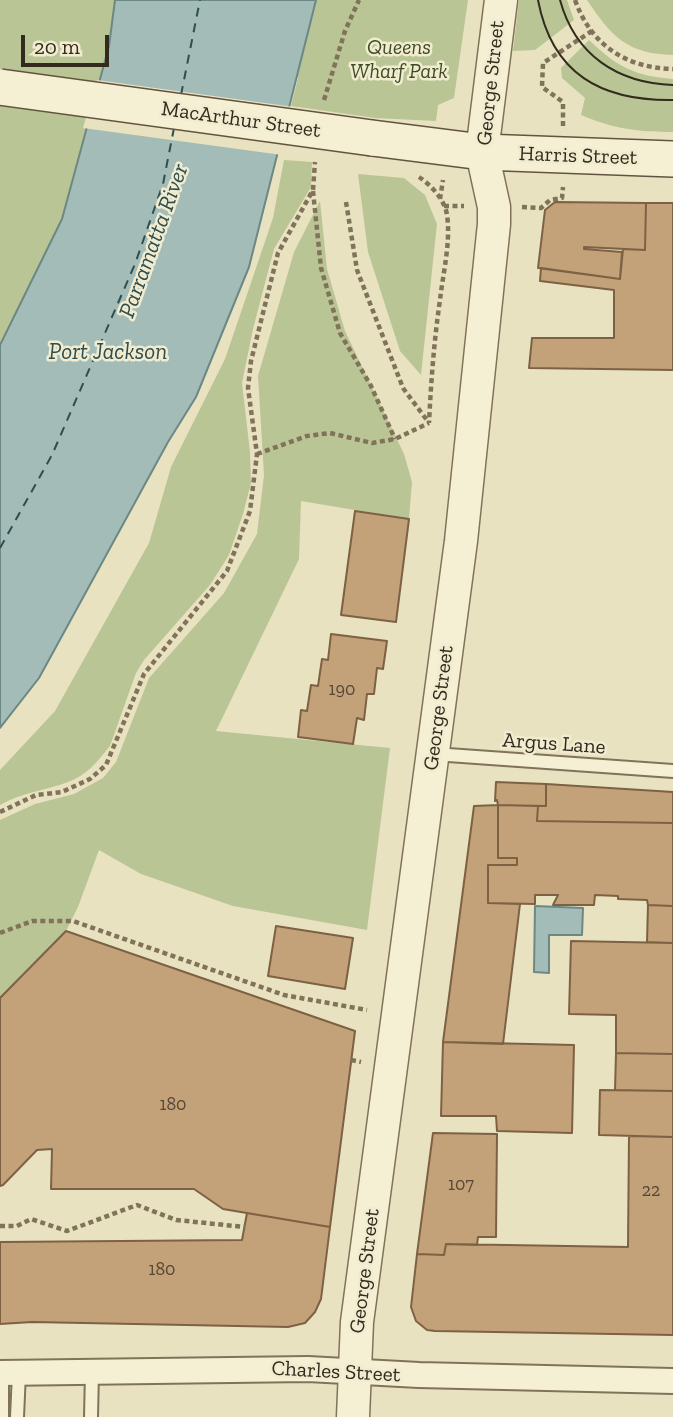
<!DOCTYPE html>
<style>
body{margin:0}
#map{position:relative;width:673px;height:1417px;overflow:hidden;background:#e9e2c1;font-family:"Zilla Slab",serif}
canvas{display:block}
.scale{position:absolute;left:21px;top:35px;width:88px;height:32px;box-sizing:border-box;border:4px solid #322a1d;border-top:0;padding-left:9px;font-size:21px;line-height:24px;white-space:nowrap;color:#322a1d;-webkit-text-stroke:5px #f1ecd0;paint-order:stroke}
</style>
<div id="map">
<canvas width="673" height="1417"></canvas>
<div class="scale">20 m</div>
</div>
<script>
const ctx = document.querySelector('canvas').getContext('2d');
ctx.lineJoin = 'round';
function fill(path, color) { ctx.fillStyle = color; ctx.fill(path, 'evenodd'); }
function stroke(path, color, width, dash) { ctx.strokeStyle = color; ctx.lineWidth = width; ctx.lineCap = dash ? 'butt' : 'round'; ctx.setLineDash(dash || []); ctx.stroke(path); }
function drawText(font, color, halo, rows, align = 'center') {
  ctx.font = font + ' "Zilla Slab",serif'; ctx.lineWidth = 5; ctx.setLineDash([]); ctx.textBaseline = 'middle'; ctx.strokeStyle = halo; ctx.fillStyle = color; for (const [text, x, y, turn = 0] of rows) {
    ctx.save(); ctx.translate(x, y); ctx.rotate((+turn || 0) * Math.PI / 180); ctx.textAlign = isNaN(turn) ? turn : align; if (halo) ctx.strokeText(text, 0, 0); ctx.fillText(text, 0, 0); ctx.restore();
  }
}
fill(new Path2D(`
 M0,0H115L109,46L62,219L0,345Z
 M273,0H468L454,98L438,105L436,121L375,118L291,106L298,78Z
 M519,0H567L574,20L535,50L513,51Z
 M587,0H673V55C627,54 611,36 587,0Z
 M589,40C617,67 635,76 673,79V132C638,132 614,129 581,115L585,98L562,78L561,68Z
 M284,160L312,162L311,187L274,249L253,329L242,383L250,452L251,483L243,514L229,555L210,585L144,660L136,673L110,746C98,761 86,776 68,782C45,791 22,792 0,805V770L55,711L149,543L171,467L225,359L273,218Z
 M358,174L404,178L425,195L437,224L421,375L400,351L368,252Z
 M320,201L327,269L345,331L404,454L412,482L409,519L301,501L299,559L216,731L390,748L367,930L233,906L141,874L99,850L78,907L66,931L0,998V820L35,804L74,794L103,778L116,762L149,678L224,593L257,534L264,475L258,376L294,252Z`), '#bac596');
const water = new Path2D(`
 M115,0H316L249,267L196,397L168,442L39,678L0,728V345L62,219L109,46Z
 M535,906L583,908L582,935H549V973L534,972Z`);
fill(water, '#a3bcb7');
stroke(water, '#6c8885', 2);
fill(new Path2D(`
 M97,80L294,107L282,155L83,128Z`), '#e9e2c1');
stroke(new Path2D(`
 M181,95L200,0
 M0,548L52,455L135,264L163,184L174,128`), '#2e4e50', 2, [9, 7]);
const building = new Path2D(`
 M555,202L646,203L645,250L584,247V249L622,252L620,279L538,268L545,210Z
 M646,203H673V370L529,368L532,338H614V290L540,281L541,268L620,279L623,249L645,250Z
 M355,511L409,519L396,622L341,615Z
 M331,634L387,641L383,669L377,668L374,694H367L364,720L357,718L353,744L298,737L301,710L307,711L311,685L318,686L322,659L328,660Z
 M496,782L546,784V806L498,805L497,800L495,801Z
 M546,784L673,792V823L537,821L538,806H546Z
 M498,805L538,806L537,821L673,823V906L648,905L647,900L618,899V896L595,895L594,905H553L558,895H535V904L488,903V865H517V858H498Z
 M498,805V858H517V865H488V903L520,904L503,1044L443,1042L474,806Z
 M648,905L673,906V943L647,942Z
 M276,926L353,938L345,989L268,976Z
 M66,931L355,1031L330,1227L223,1209L194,1189H51L52,1149L37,1150L3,1185L0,1186V998Z
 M571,941L673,943V1054L616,1053V1015L569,1014Z
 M443,1042L574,1045L572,1133L497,1131L496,1116H441Z
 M616,1053L673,1054V1091L615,1090Z
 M600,1090L673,1091V1137L599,1135Z
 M433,1133L497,1134L496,1237H478L477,1245L446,1244L444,1255L417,1254Z
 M629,1136L673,1137V1335L435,1331L427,1330L416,1321L411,1307L417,1254L444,1255L446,1244L628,1247Z
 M247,1213L330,1227L321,1299L315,1312L305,1323L288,1327L32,1322L0,1324V1242L242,1240Z`);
fill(building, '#c3a27a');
stroke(building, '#7d6143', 2);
const service = new Path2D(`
 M434,754L673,771
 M2,1373V1417
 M17,1417L19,1373
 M91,1417L92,1372`);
const minor = new Path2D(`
 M0,1373L308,1369L419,1375L673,1381`);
const tertiary = new Path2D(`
 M353,1417L357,1322L461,541L494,224V207L482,152L501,0`);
const secondary = new Path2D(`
 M372,138L482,152L673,159`);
stroke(service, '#80735a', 16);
stroke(minor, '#80735a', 28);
stroke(tertiary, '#80735a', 35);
stroke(secondary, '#62543e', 38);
stroke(new Path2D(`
 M575,0C591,45 626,68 673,69
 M324,100L345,31L359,0
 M563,126V102L542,87L543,63L592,31
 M419,177C431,185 445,200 447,215C451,242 443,273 440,300C434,341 431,382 429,423
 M313,191L321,268L340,333L371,386L395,439
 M440,199L443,180
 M346,202L357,270L403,388L429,423
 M444,206H464
 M522,207L541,208L550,200L562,198L563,187
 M257,454L307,436L330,433L372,443L395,439L429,423
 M0,812L36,795L62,792L90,779L106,765L144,674L227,571L250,511L257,454L248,388L251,361L278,253L313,190L315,162
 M0,933L32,921H73L284,995L367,1010
 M351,1060L361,1062
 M0,1226H17L31,1219L67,1231L137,1205L176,1220L245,1227`), '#80735a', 4.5, [5, 3.5]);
stroke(service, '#f5efd3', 12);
stroke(minor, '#f5efd3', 24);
stroke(tertiary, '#f5efd3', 32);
stroke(secondary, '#f5efd3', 35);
stroke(new Path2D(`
 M538,0C552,74 601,101 673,100
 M560,0C575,55 617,83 673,85`), '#322a1d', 2);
const secondaryBridge = new Path2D(`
 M0,87L372,138`);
stroke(secondaryBridge, '#62543e', 38, []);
stroke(secondaryBridge, '#f5efd3', 35);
drawText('18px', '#564834', null, [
 ["190",342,690],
 ["180",173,1105],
 ["107",461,1185],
 ["22",651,1191],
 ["180",162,1270]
]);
drawText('italic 21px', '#3e4c26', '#f1ecd0', [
 ["Queens",399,48],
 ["Wharf Park",399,72]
]);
drawText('21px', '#322a1d', '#f1ecd0', [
 ["George Street",491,83,-84],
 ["MacArthur Street",241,120,8],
 ["Harris Street",578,156,2],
 ["George Street",439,708,-83],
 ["Argus Lane",554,744,4],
 ["George Street",365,1271,-83],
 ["Charles Street",336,1372,3]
]);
drawText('italic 23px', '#2e4e50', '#f1ecd0', [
 ["Parramatta River",154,241,-70],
 ["Port Jackson",108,352]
]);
</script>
